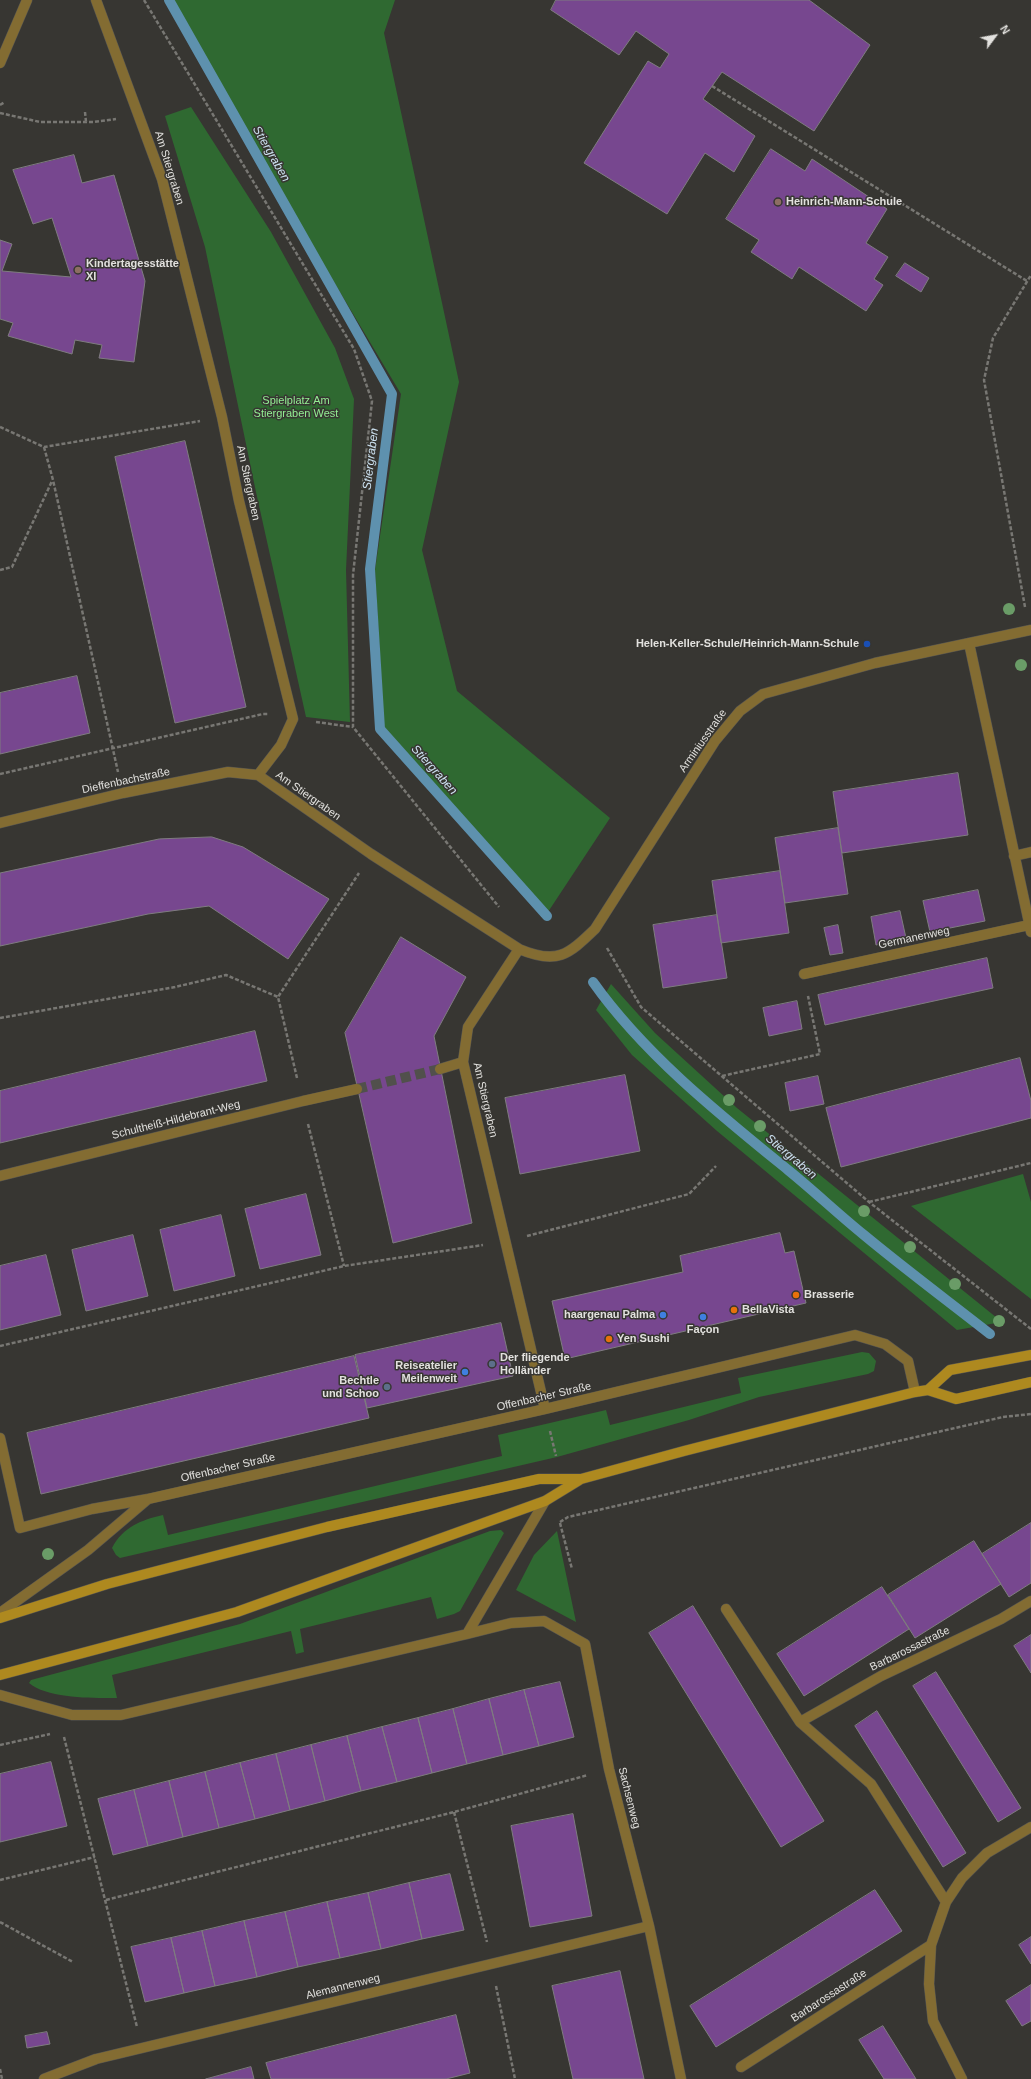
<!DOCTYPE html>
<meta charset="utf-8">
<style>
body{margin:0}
#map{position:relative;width:1031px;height:2079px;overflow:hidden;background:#373632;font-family:Helvetica,sans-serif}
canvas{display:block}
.north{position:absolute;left:975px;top:16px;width:40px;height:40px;-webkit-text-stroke:3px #373632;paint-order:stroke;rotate:58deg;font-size:11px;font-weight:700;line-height:16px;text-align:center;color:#e2e1de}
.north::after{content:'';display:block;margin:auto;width:14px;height:18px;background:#e2e1de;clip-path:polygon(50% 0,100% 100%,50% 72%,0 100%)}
</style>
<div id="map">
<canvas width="1031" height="2079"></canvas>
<div class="north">N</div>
</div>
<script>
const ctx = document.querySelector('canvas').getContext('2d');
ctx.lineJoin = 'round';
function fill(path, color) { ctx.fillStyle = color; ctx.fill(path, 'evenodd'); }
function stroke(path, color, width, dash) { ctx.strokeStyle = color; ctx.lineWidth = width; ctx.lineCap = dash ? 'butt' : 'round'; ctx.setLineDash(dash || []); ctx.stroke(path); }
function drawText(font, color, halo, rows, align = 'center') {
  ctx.font = font + ' Helvetica,sans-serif'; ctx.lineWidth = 3; ctx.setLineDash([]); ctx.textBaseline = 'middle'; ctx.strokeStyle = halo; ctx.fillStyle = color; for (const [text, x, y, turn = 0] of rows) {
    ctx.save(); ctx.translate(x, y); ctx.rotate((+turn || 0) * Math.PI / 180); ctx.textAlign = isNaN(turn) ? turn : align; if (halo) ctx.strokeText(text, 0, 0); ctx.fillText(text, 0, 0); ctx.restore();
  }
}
fill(new Path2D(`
 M170,0H395L384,33L459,382L422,550L457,691L610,818L548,912L384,727L375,570L401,394L240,125Z
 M191,107L271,232L335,348L354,399L346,570L350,722L306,717L256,492L205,247L165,116Z
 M611,984L655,1033L737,1108L1002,1322L957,1330L717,1131L632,1055L596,1010Z
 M1023,1174L1031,1202V1299L911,1206Z
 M862,1352L869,1353L876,1361L874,1371L868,1374L759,1397L689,1420L557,1457L120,1558L116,1555L112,1548C123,1527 141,1520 163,1515L168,1535L502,1456L498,1435L606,1410L610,1425L741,1393L738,1378Z
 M501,1530L504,1533L460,1611L454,1614L437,1619L431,1597L300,1629L304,1652L296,1654L291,1631L112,1675L117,1698C94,1698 48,1699 29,1683L31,1680L240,1624L490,1531Z
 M557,1531L576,1622L516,1590L534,1555Z`), '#2f6931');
stroke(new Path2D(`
 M169,0L392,394L370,569L380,729L547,916
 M593,982C644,1054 719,1114 788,1170C814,1191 838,1214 864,1235C905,1269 948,1301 990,1334`), '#5e91ae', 10);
const building = new Path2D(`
 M556,0H809L870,45L814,131L722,72L703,99L755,136L734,172L705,153L667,214L584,163L648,61L660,68L669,54L636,31L619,55L551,10Z
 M771,149L805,171L812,159L887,209L866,243L888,257L874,279L883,285L866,311L799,267L792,279L751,252L759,240L726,219Z
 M74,155L82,183L114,175L145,281L134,362L99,358L102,345L75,340L72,354L8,336L13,323L0,319V240L12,244L2,271L71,277L52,218L33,224L13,170Z
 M905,263L929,278L921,292L896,276Z
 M185,441L246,707L175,723L115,457Z
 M77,676L90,733L0,754V693Z
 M958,773L968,835L842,853L833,792Z
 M838,828L848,894L785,903L775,838Z
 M212,837L243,847L329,899L288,959L209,906L148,914L0,946V873L159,839Z
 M780,871L789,933L721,943L712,881Z
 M978,890L985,921L930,932L923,901Z
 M900,911L906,938L876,945L871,917Z
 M717,915L727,978L663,988L653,925Z
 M838,925L843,953L830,955L824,928Z
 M401,937L466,977L434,1036L472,1223L393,1243L345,1033Z
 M987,958L993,988L825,1025L818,995Z
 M797,1001L802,1029L769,1036L763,1008Z
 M255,1031L267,1081L0,1143V1091Z
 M1020,1058L1031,1101V1118L841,1167L826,1108Z
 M625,1075L640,1151L520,1174L505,1098Z
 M818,1076L824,1104L790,1111L785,1083Z
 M306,1194L321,1255L260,1269L245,1209Z
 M221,1215L235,1276L174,1291L160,1230Z
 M780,1233L785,1253L794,1251L806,1303L565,1359L552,1301L683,1272L680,1256Z
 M133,1235L148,1296L86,1311L72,1250Z
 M46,1255L61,1315L0,1330V1266Z
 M501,1323L513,1376L367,1408L355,1355Z
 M354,1356L369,1418L41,1494L27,1433Z
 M1031,1523V1583L1009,1597L982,1554Z
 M974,1541L1001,1584L915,1638L888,1595Z
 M882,1587L909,1629L804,1696L777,1654Z
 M693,1606L824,1821L781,1847L649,1633Z
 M1031,1635V1673L1014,1646Z
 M936,1672L1021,1808L998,1822L913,1686Z
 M560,1682L574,1737L539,1746L524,1690Z
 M524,1690L539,1746L503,1755L489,1699Z
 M489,1699L503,1755L467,1764L453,1709Z
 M453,1709L467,1764L432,1773L418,1718Z
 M877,1711L966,1853L943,1867L855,1726Z
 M418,1718L432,1773L397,1782L382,1727Z
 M382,1727L397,1782L361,1791L347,1736Z
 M347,1736L361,1791L325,1801L311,1745Z
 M311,1745L325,1801L290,1810L276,1754Z
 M276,1754L290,1810L255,1819L240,1763Z
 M51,1762L67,1826L0,1842V1774Z
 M240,1763L255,1819L219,1828L205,1772Z
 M205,1772L219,1828L183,1837L169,1781Z
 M169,1781L183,1837L148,1846L134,1790Z
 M134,1790L148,1846L113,1855L98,1799Z
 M573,1814L592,1916L530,1927L511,1826Z
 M450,1874L464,1930L422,1939L409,1883Z
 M409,1883L422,1939L381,1949L368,1893Z
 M875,1890L902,1931L716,2047L690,2006Z
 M368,1893L381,1949L340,1958L327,1902Z
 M327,1902L340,1958L298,1967L285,1912Z
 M285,1912L298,1967L257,1977L244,1921Z
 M244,1921L257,1977L215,1986L202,1931Z
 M202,1931L215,1986L184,1993L171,1938Z
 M1031,1937V1964L1019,1945Z
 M171,1938L184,1993L145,2002L131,1947Z
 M620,1971L644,2079H573L552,1986Z
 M1031,1985V2021L1022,2026L1006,2001Z
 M456,2015L470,2073L446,2079H271L266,2063Z
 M883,2026L916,2079H884L859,2040Z
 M47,2032L50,2044L27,2048L25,2036Z
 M251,2067L254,2079H206Z`);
fill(building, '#77478f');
stroke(building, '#7f7c80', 1);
stroke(new Path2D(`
 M357,1089L440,1069`), '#51504c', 10, [10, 5]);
const street = new Path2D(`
 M96,0L162,179L222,417L239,501L293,719L281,745L258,775
 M0,63L27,0
 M969,643L1031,932
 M0,823L123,793L228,772L258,775L371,854L519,949C557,965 568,955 595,929L715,741L740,711L763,694L875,663L1031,630
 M1014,856L1031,852
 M519,949L468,1027L463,1062L545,1409
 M804,974L1029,925
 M440,1069L463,1062
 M0,1176L303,1101L357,1089
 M0,1438L20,1528L92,1509L148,1499L545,1409L855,1335L885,1344L908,1361L915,1392
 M726,1609L800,1722L871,1784L946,1902
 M0,1613L88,1550L148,1499
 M467,1634L511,1623L544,1621L585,1644L609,1769L649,1926L681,2079
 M0,1695L72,1715H121L467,1634L545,1501
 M800,1722L881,1676L1001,1619L1031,1601
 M741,2067L931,1945
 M44,2079L96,2059L142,2048L649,1926
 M962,2079L933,2021L929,1984L931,1945L946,1902L962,1878L987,1853L1031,1827`);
const secondary = new Path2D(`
 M928,1390L950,1370L1031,1355
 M0,1618L107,1584L327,1527L539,1479H581
 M0,1675L237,1612L545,1501L581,1479L684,1451L915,1392L928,1390L956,1399L1031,1382`);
stroke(street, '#565551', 11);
stroke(secondary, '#565551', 11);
stroke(new Path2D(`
 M144,0L354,349L372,401L353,575V727L499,907
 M712,86L1027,281
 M0,105L5,102
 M85,112L86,122
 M0,113L40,122H93L116,119
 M0,427L44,447L200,421
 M44,447L53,480L118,772
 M0,570L12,567L52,481
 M1025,607L984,380L993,338L1031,275
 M316,722L353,727
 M0,774L263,714H268
 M607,948L641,1007L869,1202L1031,1329
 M0,1018L175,987L226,975L278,997
 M722,1076L820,1054L808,996
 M297,1078L278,997L359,873
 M308,1124L344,1266
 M869,1202L1031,1163
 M527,1236L689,1194L716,1166
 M0,1346L344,1266L483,1245
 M1003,1417L1031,1414
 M550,1431L556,1456
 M560,1522L568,1517L1003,1417
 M560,1523L572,1569
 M64,1737L137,2027
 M0,1745L50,1734
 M454,1812L487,1942
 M0,1880L95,1857
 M106,1900L454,1812L588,1775
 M0,1922L73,1962
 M496,1986L515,2079
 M0,2069L2,2079`), '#787773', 2.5, [4, 2]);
stroke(street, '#836c32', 10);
stroke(secondary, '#ae891f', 10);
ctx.fillStyle = '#6a9c67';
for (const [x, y] of [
 [1009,609],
 [1021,665],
 [729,1100],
 [760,1126],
 [864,1211],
 [910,1247],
 [955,1284],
 [999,1321],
 [48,1554]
]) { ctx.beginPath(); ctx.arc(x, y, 6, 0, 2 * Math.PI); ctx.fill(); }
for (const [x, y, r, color] of [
 [778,202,4,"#8d6e63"],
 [78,270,4,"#8d6e63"],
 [867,644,4,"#1a4fb4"],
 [796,1295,4,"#e8710a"],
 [734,1310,4,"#e8710a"],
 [663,1315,4,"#3f7fe0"],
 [703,1317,4,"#3f7fe0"],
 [609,1339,4,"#e8710a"],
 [492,1364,4,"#5c6f8a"],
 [465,1372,4,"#3f7fe0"],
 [387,1387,4,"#5c6f8a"]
]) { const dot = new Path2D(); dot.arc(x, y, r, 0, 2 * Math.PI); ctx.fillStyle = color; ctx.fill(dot); stroke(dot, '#373632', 1.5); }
drawText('11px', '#e2e1de', '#373632', [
 ["Am Stiergraben",169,168,73],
 ["Am Stiergraben",248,483,78],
 ["Arminiusstraße",703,741,-55],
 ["Dieffenbachstraße",126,781,-12],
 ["Am Stiergraben",308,796,35],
 ["Germanenweg",914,938,-12],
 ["Am Stiergraben",485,1100,77],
 ["Schultheiß-Hildebrant-Weg",176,1120,-14],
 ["Offenbacher Straße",544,1397,-13],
 ["Offenbacher Straße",228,1468,-13],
 ["Barbarossastraße",910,1649,-26],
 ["Sachsenweg",629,1798,76],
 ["Alemannenweg",343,1987,-14],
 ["Barbarossastraße",829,1996,-33]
]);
drawText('bold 11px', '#e2e1de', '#373632', [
 ["Heinrich-Mann-Schule",786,202],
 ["Kindertagesstätte",86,264],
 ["XI",86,277],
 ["Helen-Keller-Schule/Heinrich-Mann-Schule",859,644,"right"],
 ["Brasserie",804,1295],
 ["BellaVista",742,1310],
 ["haargenau Palma",655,1315,"right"],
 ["Façon",703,1330,"center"],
 ["Yen Sushi",617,1339],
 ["Der fliegende",500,1358],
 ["Holländer",500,1371],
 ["Reiseatelier",457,1366,"right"],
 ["Meilenweit",457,1379,"right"],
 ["Bechtle",379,1381,"right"],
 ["und Schoo",379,1394,"right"]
], 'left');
drawText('11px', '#93ef93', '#373632', [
 ["Spielplatz Am",296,401],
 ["Stiergraben West",296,414]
]);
drawText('italic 12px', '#cde2f1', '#373632', [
 ["Stiergraben",271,154,60],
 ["Stiergraben",371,459,-83],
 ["Stiergraben",434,770,48],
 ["Stiergraben",791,1157,40]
]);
</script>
